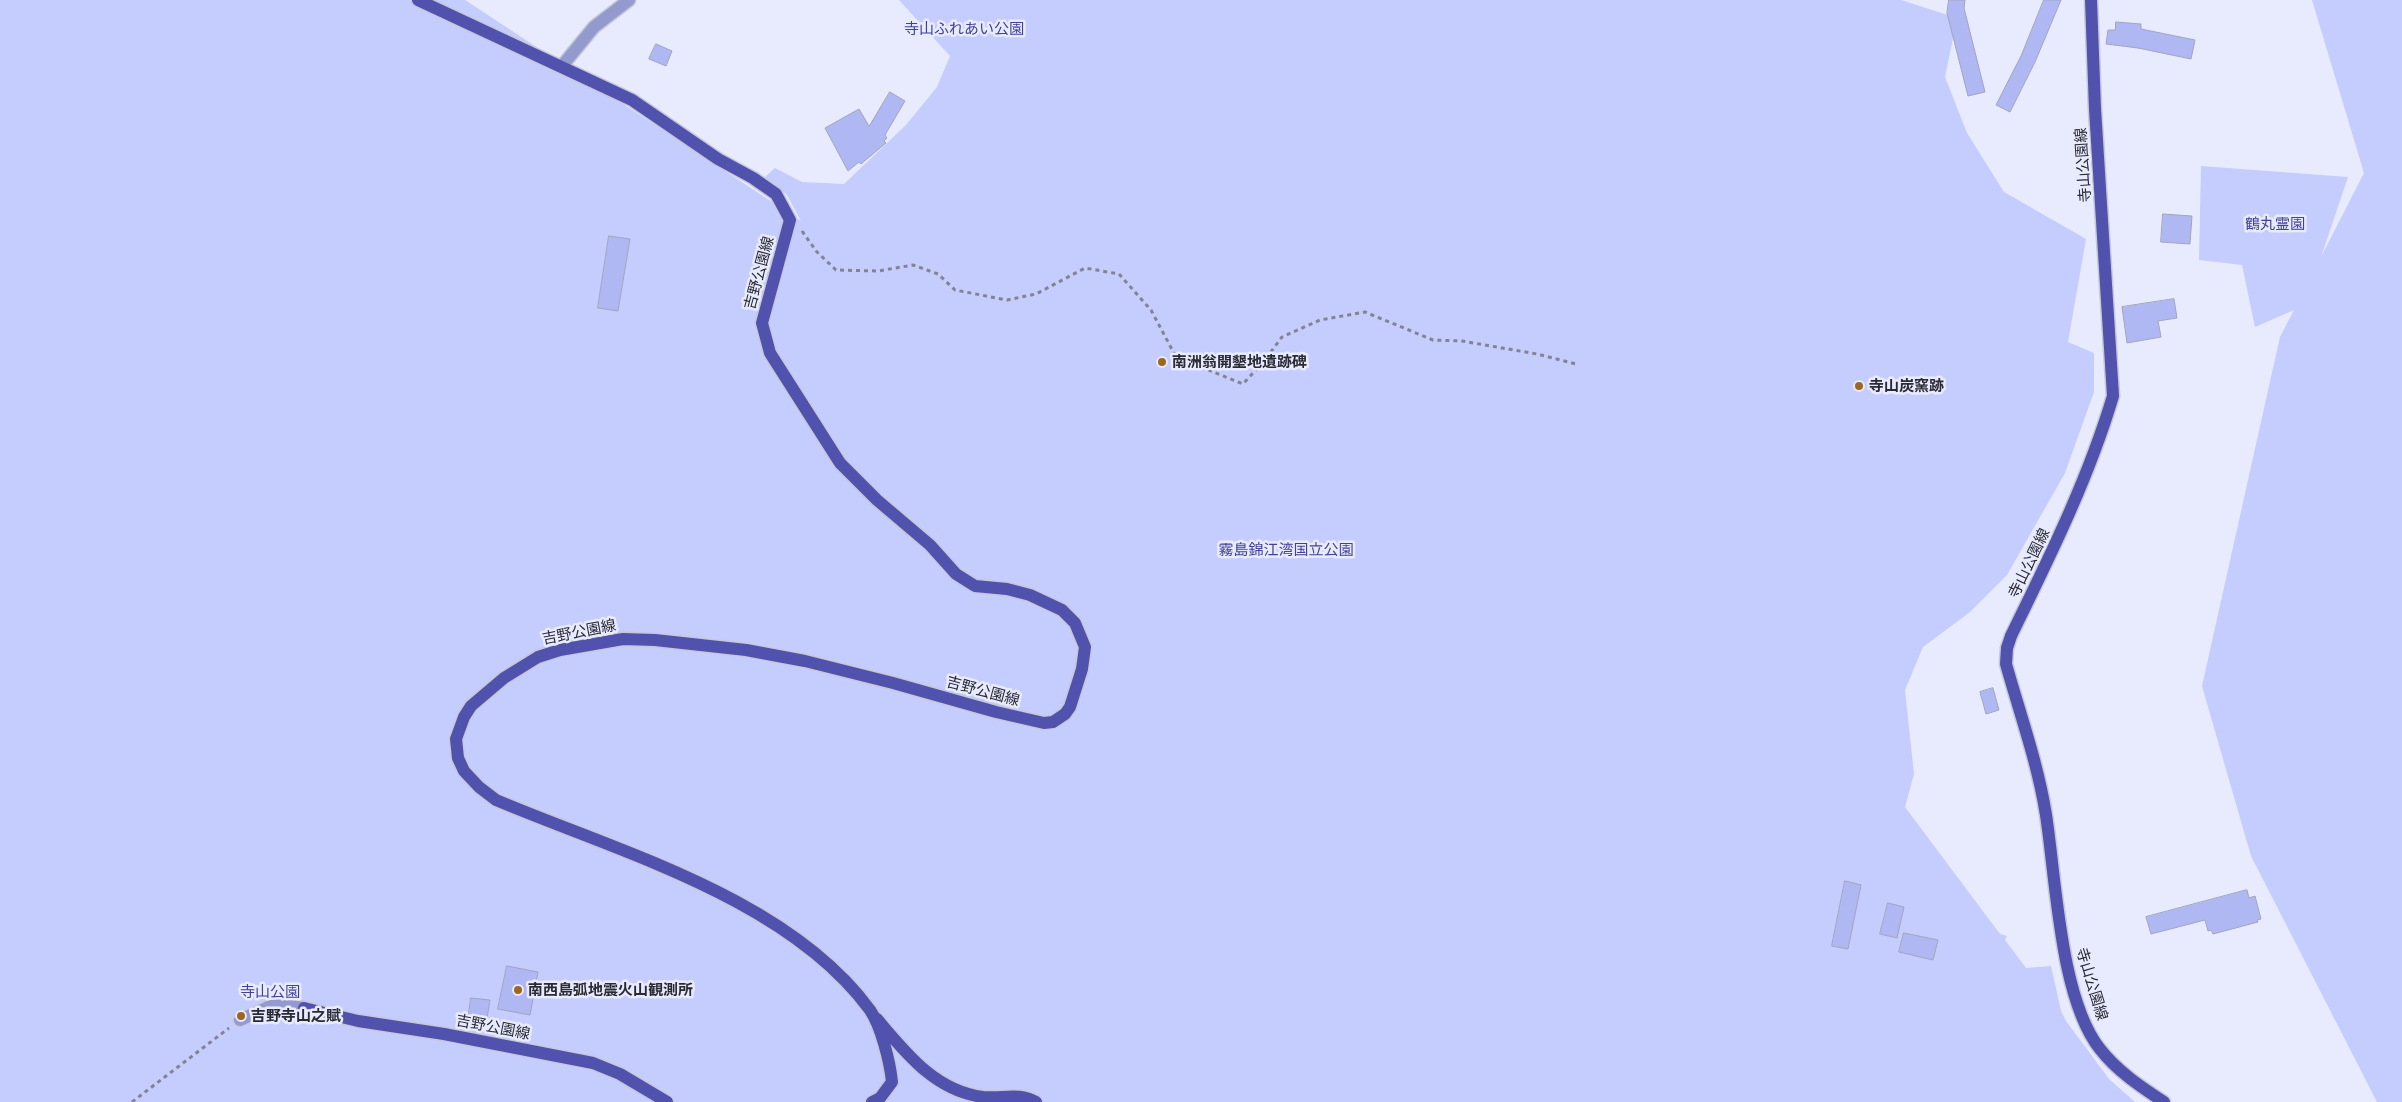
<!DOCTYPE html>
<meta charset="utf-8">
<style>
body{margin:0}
canvas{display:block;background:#e8ebfe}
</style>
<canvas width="2402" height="1102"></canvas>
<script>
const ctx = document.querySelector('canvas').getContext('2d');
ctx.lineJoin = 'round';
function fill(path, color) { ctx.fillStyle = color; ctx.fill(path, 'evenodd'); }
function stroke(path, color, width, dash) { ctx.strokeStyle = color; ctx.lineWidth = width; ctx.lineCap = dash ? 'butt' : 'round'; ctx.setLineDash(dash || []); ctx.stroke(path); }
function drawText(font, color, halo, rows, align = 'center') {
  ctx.font = font + ' Barlow,"Noto Sans JP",sans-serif'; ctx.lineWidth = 5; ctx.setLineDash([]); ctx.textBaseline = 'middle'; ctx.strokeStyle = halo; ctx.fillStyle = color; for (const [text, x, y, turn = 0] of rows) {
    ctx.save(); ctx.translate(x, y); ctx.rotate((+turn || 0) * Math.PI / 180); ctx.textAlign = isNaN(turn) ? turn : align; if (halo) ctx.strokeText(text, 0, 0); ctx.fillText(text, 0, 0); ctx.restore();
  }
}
fill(new Path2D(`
 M0,0H465L801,221L787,195L765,177L775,168L802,182L844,184L906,125L937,87L950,56L899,0H1901L1957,18L1945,77L1967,133L2004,192L2086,239L2068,342L2094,353V392L2065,473L2007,575L1970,612L1923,647L1905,690L1914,774L1905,807L2000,934L2007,936L2005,940L2026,968L2051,966L2061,1011L2066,1021L2109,1079L2135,1102H0Z
 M2312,0H2402V1102H2377L2251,856L2202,686L2280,337L2294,310L2255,327L2242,265L2199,260L2201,166L2348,177L2321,257L2364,173Z`), '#c5ccfe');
const building = new Path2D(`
 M1949,0H1965L1964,8L1985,92L1968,96L1947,13Z
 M2044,0H2061L2035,62L2010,112L1996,105L2021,56Z
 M2116,22L2141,24V29L2195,40L2191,59L2138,48L2106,44L2108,30H2115Z
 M656,44L672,51L666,66L649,59Z
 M890,92L905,101L885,135L887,138L884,141L886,143L861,164L859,162L848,171L825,128L859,109L869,126Z
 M2163,214L2192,216L2190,244L2161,242Z
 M609,236L630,239L618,311L598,308Z
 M2174,299L2177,318L2158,321L2161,337L2127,343L2122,307Z
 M1993,688L1999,710L1986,714L1980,692Z
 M1845,881L1861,885L1848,949L1832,946Z
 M2247,890L2249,898L2255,896L2261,919L2257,920L2258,922L2213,934L2211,930L2208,931L2205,920L2151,934L2146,917Z
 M1888,903L1904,907L1897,938L1880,934Z
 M1904,933L1938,940L1933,960L1899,952Z
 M507,966L538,972L530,1015L498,1009Z
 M471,998L490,1000L486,1024L468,1021Z`);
fill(building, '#b0b8f4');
stroke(building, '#a1a5bc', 1);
const minor = new Path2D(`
 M562,66L594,27L629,0
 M240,1020L275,1004L304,1008`);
const major = new Path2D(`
 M418,0L632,100L718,159L753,178L776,194L790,220L762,323L770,353L840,463L877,500L930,545L956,574L975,586L1007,589L1030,595L1062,610L1075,623L1085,647L1082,669L1070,707L1065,714L1053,722L1044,723L996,712L893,683L805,661L746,650L655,640L623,639L560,650L538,657L504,678L471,706L464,717L456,739L458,758L464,771L479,787L496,800C619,852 788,898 870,1010C881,1026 890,1062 892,1082L880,1098L872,1102
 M2091,0L2095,109L2113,396C2088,480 2049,558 2011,636L2007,648L2006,664C2020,714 2038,764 2046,815C2056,879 2060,999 2100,1049C2117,1071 2141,1087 2164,1102
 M304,1008L358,1021L444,1034L593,1063L620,1074L667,1102
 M877,1019C906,1053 935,1091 983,1097C1003,1099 1018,1092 1036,1102`);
stroke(minor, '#c6c8d9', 15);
stroke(major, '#c6c8d9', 15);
stroke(new Path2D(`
 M802,231L817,252L836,270L878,271L913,265L938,274L955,290L1007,300L1036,294L1085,268L1119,274L1151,310L1176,357L1243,384L1264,361L1282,337L1320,320L1365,312L1433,340L1462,341L1537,354L1576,364
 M132,1102L229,1028`), '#828492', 3, [4, 4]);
stroke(minor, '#949ace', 12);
stroke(major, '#5052ae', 12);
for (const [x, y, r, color] of [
 [1162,362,5,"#9d6720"],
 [1859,386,5,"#9d6720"],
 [518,990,5,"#9d6720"],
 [241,1016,5,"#9d6720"]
]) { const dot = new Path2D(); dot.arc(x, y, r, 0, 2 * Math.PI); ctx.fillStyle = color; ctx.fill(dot); stroke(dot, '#e8ebfe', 2); }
drawText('15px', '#414197', '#e8ebfe', [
 ["寺山ふれあい公園",964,29],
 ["鶴丸霊園",2275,224],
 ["霧島錦江湾国立公園",1286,550],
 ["寺山公園",270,992]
]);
drawText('15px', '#292a33', '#e8ebfe', [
 ["寺山公園線",2083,165,-94],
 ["吉野公園線",759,273,-75],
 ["寺山公園線",2029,563,-64],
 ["吉野公園線",579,632,-11],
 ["吉野公園線",983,691,15],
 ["寺山公園線",2092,984,73],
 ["吉野公園線",493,1027,11]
]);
drawText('bold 15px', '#292a33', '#e8ebfe', [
 ["南洲翁開墾地遺跡碑",1172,362],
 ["寺山炭窯跡",1869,386],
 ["南西島弧地震火山観測所",528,990],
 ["吉野寺山之賦",251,1016]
], 'left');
</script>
